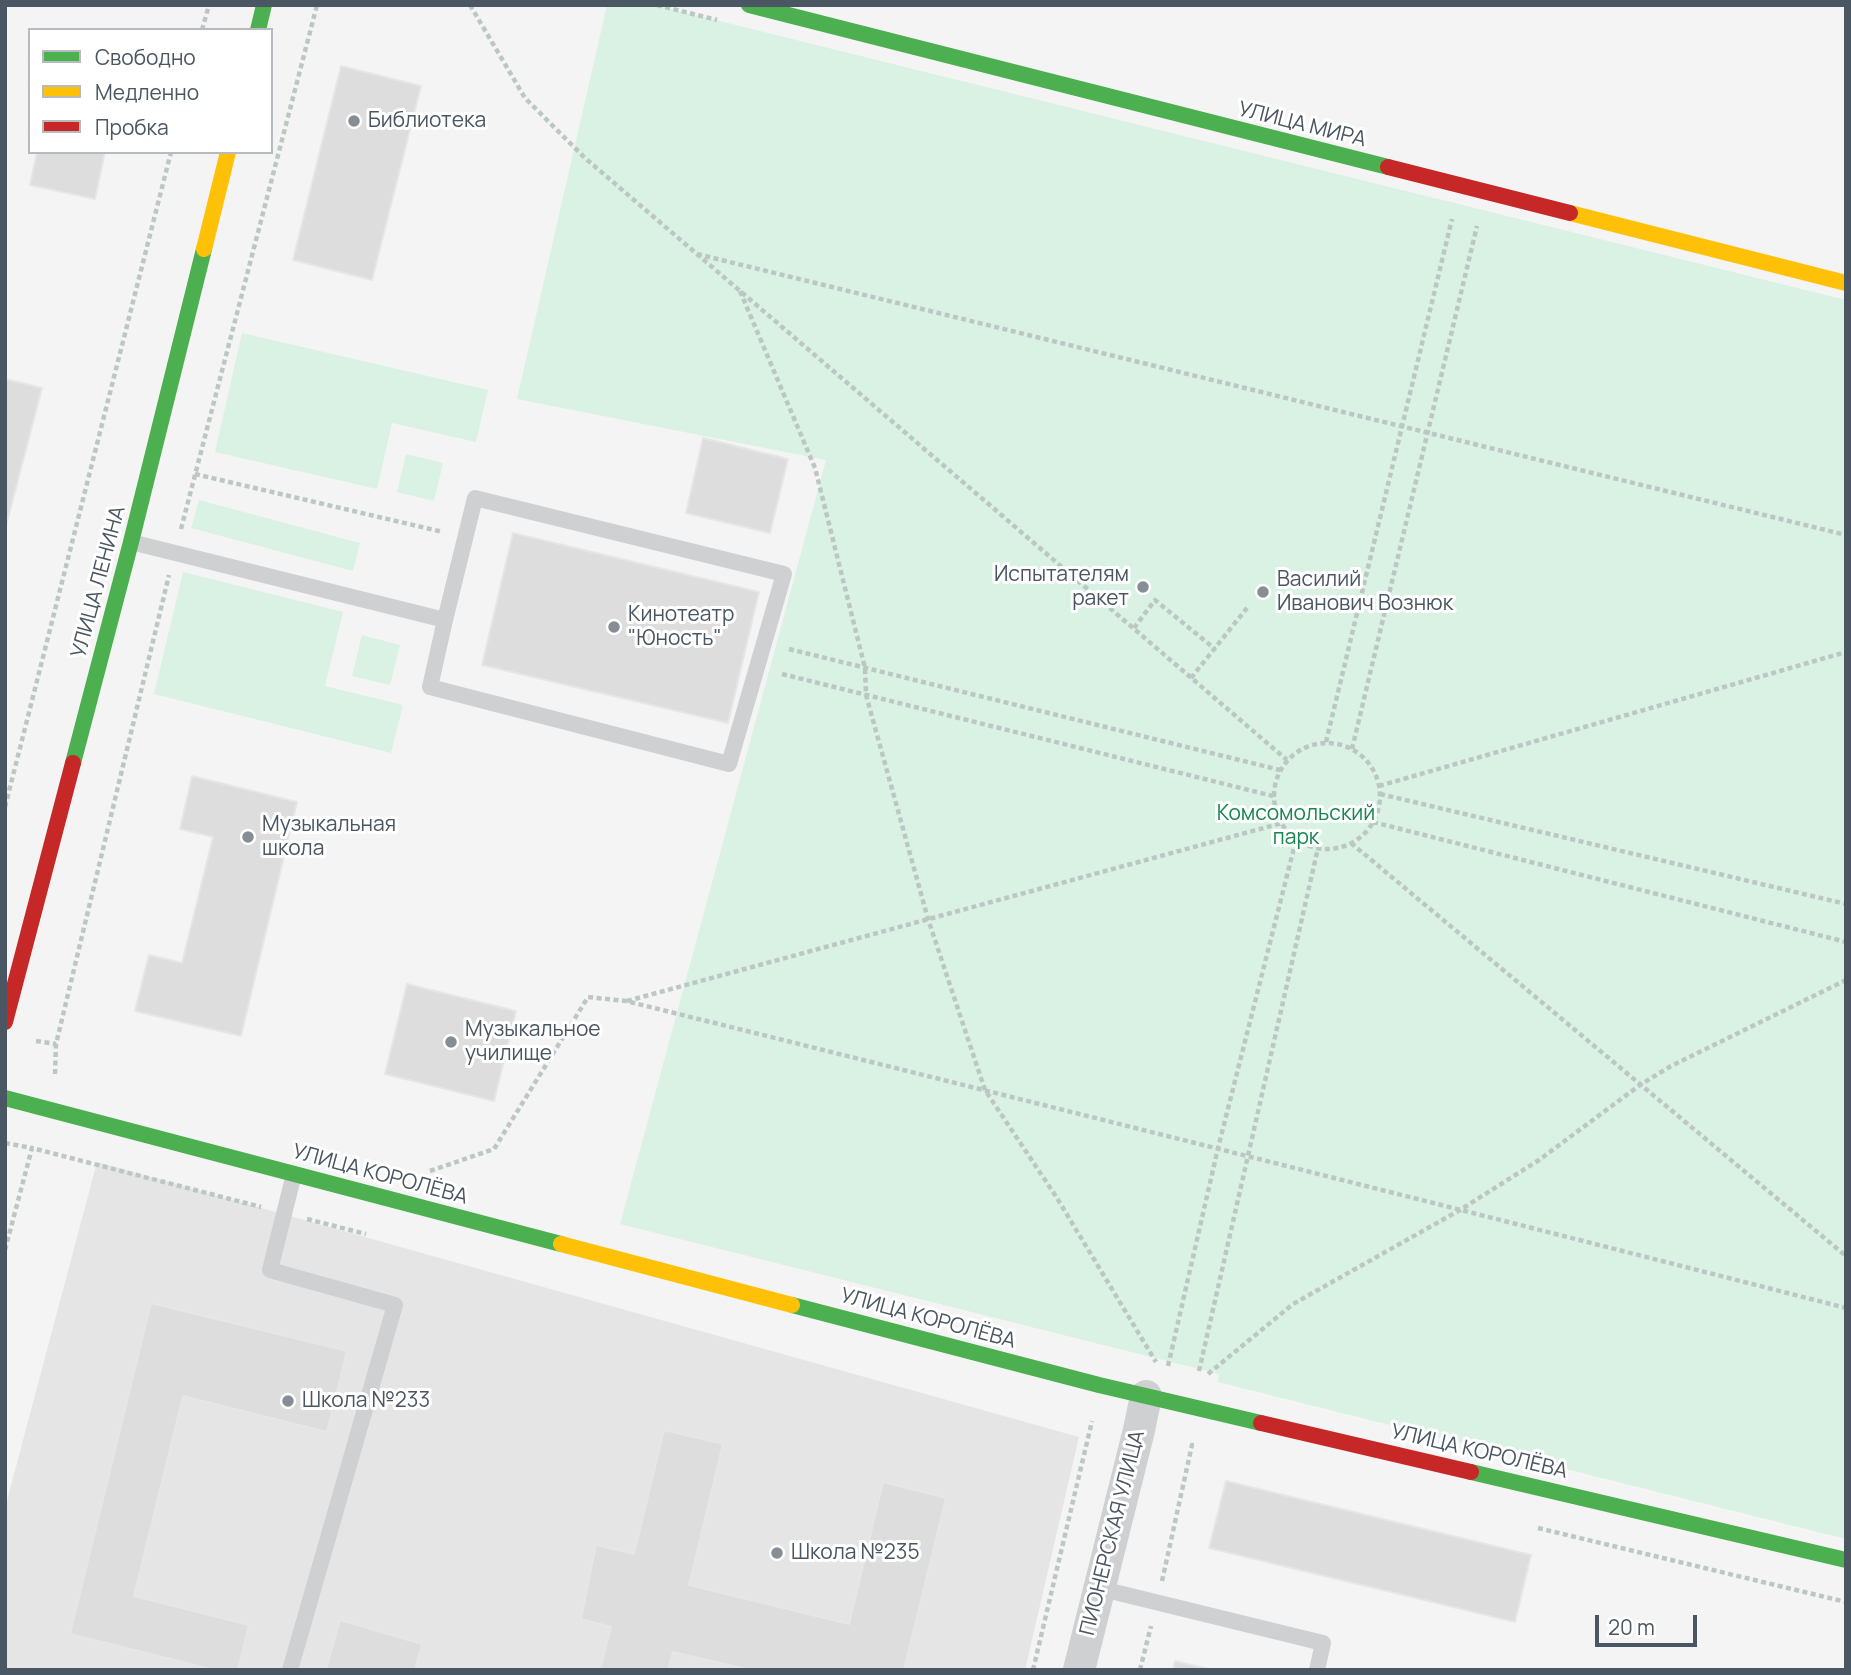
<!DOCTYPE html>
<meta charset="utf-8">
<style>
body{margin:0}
#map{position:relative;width:1851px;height:1675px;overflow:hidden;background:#f4f4f4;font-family:Manrope,sans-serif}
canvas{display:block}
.frame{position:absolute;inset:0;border:7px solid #4a5661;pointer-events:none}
.legend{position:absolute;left:28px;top:28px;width:245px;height:126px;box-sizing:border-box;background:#fff;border:2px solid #b7bbc0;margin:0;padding:9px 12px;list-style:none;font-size:21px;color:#4a5661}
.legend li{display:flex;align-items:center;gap:14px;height:35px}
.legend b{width:35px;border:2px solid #b7bbc0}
.scale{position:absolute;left:1595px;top:1615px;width:102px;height:32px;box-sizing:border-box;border:4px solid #4a5661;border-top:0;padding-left:9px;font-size:21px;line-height:24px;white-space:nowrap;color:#4a5661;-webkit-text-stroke:5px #fff;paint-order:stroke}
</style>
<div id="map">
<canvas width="1851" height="1675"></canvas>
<div class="frame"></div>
<ul class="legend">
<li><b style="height:9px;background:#4caf50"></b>Свободно</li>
<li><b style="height:9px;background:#ffc107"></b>Медленно</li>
<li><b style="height:9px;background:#c62828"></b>Пробка</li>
</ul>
<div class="scale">20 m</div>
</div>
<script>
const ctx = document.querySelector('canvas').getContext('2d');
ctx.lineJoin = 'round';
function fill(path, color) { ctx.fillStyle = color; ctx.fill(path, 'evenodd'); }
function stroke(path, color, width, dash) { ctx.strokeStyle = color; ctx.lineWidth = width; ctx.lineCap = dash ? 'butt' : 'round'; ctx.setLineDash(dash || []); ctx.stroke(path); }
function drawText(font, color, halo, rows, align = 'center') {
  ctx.font = font + ' Manrope,sans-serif'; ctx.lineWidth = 6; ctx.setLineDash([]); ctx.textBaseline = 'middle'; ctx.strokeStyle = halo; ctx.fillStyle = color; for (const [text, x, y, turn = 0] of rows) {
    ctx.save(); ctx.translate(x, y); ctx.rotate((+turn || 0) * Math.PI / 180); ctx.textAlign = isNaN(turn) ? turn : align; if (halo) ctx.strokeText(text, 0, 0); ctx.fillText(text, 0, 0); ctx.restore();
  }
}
fill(new Path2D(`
 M97,1162L1079,1437L1025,1670H5V1508Z`), '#e6e5e6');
fill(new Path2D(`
 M607,5H655L1846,300V1539L1218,1382L1219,1374L620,1224L826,460L517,399Z
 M242,333L488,390L476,442L392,423L377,489L215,452Z
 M406,454L443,463L434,501L397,492Z
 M199,500L360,543L353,571L191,528Z
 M183,572L343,612L325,686L403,705L391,753L154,694Z
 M362,635L400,645L390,685L352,676Z`), '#d9f2e3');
const building = new Path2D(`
 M341,66L421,86L372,280L293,260Z
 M37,152H105L95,199L30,185Z
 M5,379L42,388L5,530Z
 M703,438L788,459L770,533L686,513Z
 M513,533L759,592L728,723L482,665Z
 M192,776L297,802L241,1036L135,1011L149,955L182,963L213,837L180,829Z
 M407,984L516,1011L494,1101L385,1074Z
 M151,1303L347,1351L327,1432L183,1396L134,1596L249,1625L238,1670H215L70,1634Z
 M664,1430L723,1444L689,1585L849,1624L883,1482L946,1498L904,1670H751L673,1652L668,1670H600L611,1627L581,1619L596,1545L634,1554Z
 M1226,1481L1531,1555L1515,1622L1209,1548Z
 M340,1620L422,1644L415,1670H326Z
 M1175,1661L1212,1670H1173Z`);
fill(building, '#ddddde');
stroke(building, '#e5e6e7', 2);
stroke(new Path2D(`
 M470,5L525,98L585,158L1287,760
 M657,5L717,20
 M202,30L209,5
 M697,254L1846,535
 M740,291L815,468L865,668L866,695L928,919L985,1090L1057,1198L1156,1362
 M195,474L443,532
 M181,529L317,5
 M1134,628L1155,600L1215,649
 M789,649L1280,770
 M782,674L1273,796
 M1191,678L1247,608
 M1326,742L1452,219
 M1274 796a53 53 0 1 1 106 0a53 53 0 1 1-106 0Z
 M1352,749L1477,226
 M1379,786L1846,652
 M1380,794L1846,904
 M5,807L171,152
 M1373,822L1846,942
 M1351,843L1846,1256
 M627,1001L1282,823
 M36,1041L56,1044
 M55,1074L56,1044L169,575
 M5,1143L32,1148
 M430,1171L494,1149L588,997L626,1001C1033,1102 1440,1204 1846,1308
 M307,1219L366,1234
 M5,1250L32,1148L261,1207
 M1168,1366L1218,1148L1296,840
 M1199,1371L1318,848
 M1208,1374L1293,1304L1460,1210L1539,1160L1640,1085L1671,1066L1846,980
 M1538,1528L1846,1602
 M1162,1581L1192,1445L1196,1446
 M1033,1670L1092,1421
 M1140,1670L1151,1626`), '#bcc7c4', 4.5, [5, 3.5]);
stroke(new Path2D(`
 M131,542L445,620L430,687L729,764L784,574L475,498L445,620
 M1098,1588L1323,1643L1317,1670
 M290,1670L395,1305L270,1270L294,1174`), '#ced0d2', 16);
stroke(new Path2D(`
 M1079,1670L1139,1430L1146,1396`), '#ced0d2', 32);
stroke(new Path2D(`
 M749,5L1388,167
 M258,30L264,5
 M73,763L131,542L204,249
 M5,1098L561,1244
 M792,1305L1099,1385L1261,1423
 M1471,1472L1846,1560`), '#4caf50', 16);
stroke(new Path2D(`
 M1570,213L1846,283
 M204,249L228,152
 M561,1244L792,1305`), '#ffc107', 16);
stroke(new Path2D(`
 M1388,167L1570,213
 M5,1022L73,763
 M1261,1423L1471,1472`), '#c62828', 16);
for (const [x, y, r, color] of [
 [354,121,7,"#868d94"],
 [1143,587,7,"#868d94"],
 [1263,592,7,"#868d94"],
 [614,627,7,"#868d94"],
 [248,837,7,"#868d94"],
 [451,1042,7,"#868d94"],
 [288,1401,7,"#868d94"],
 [777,1553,7,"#868d94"]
]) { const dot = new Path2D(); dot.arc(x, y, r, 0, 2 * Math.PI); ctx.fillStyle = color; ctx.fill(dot); stroke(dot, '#fff', 2.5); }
drawText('21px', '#4a5661', '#fff', [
 ["Библиотека",368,121],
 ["Испытателям",1129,575,"right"],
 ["ракет",1129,599,"right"],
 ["Василий",1277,580],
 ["Иванович Вознюк",1277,604],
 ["Кинотеатр",628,615],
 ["\"Юность\"",628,639],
 ["Музыкальная",262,825],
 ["школа",262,849],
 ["Музыкальное",465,1030],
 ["училище",465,1054],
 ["Школа №233",302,1401],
 ["Школа №235",791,1553]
], 'left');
drawText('21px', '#4a5661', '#fff', [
 ["УЛИЦА МИРА",1302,125,14],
 ["УЛИЦА ЛЕНИНА",99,582,-75],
 ["УЛИЦА КОРОЛЁВА",380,1175,15],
 ["УЛИЦА КОРОЛЁВА",928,1319,15],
 ["УЛИЦА КОРОЛЁВА",1479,1452,13],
 ["ПИОНЕРСКАЯ УЛИЦА",1113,1533,-76]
]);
drawText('21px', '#17864f', '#fff', [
 ["Комсомольский",1296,814],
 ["парк",1296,838]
]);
</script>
